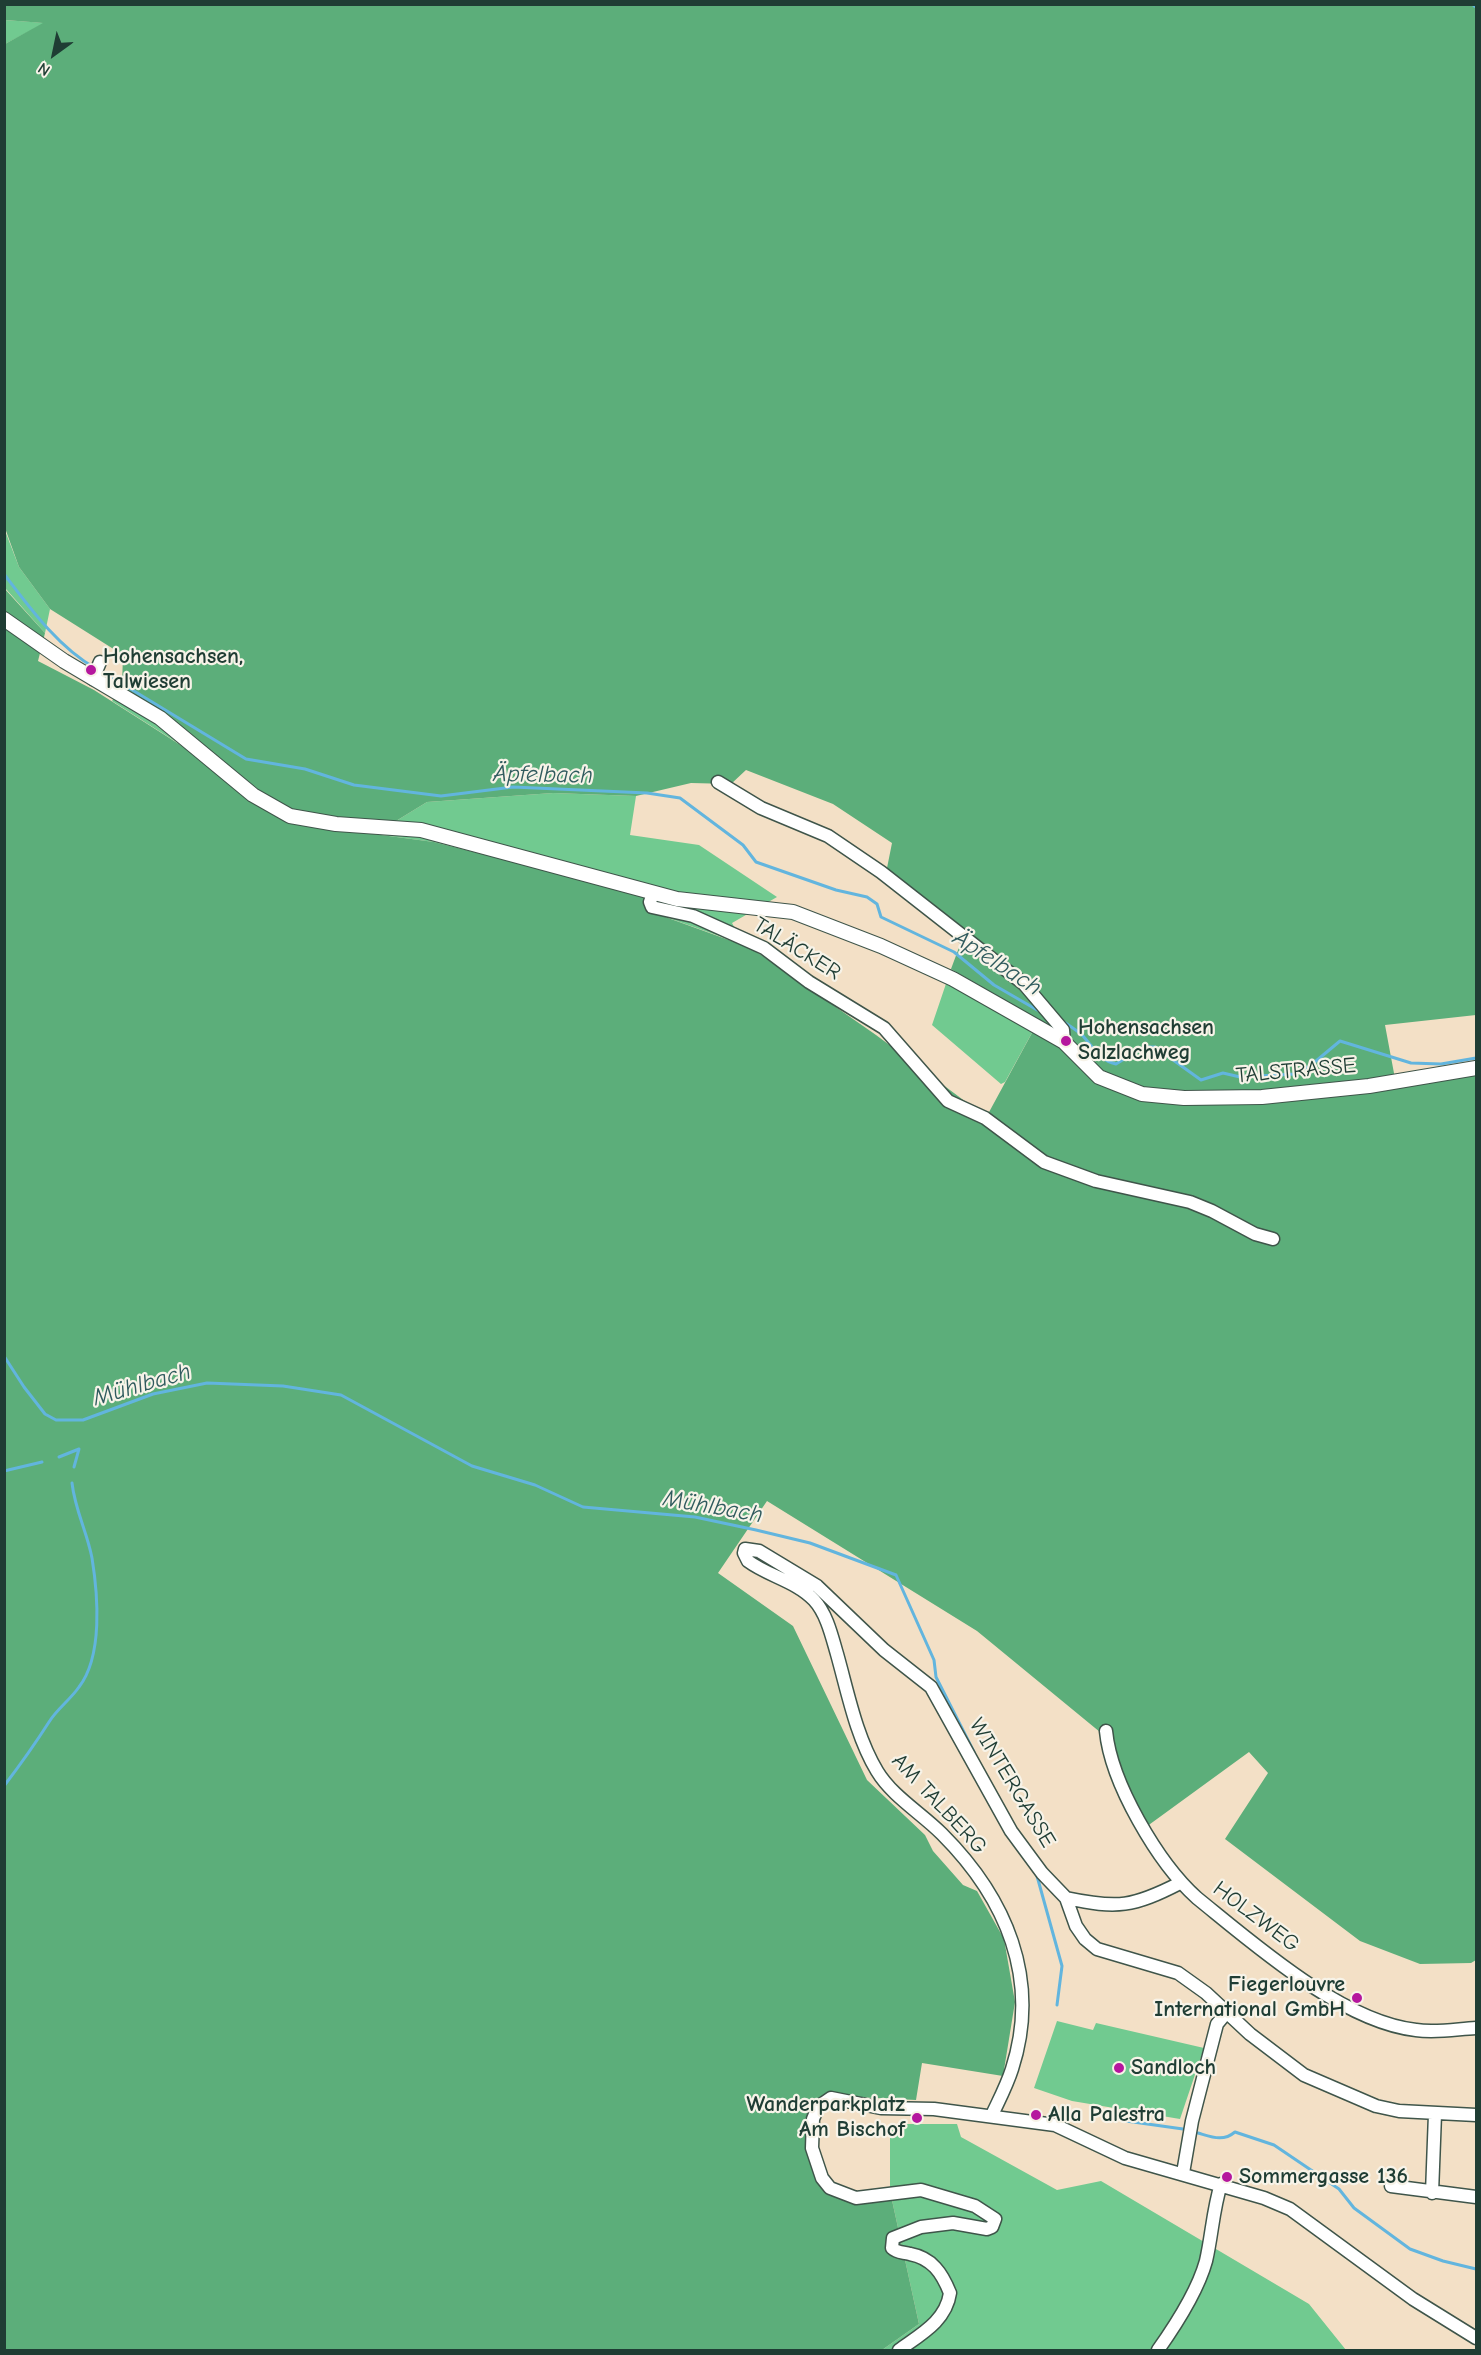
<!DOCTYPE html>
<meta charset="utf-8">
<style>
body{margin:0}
#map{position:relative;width:1481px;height:2355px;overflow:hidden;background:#f3e0c6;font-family:"Comic Neue",sans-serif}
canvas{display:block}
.frame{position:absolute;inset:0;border:6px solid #1f3d34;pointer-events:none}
.north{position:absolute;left:24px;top:24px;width:60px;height:60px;-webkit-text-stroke:4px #f7f3e8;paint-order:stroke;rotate:213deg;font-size:16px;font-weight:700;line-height:24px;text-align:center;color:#1f3d34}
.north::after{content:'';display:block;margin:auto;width:21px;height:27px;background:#1f3d34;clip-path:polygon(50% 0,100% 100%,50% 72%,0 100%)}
</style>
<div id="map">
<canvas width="1481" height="2355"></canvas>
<div class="frame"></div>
<div class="north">N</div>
</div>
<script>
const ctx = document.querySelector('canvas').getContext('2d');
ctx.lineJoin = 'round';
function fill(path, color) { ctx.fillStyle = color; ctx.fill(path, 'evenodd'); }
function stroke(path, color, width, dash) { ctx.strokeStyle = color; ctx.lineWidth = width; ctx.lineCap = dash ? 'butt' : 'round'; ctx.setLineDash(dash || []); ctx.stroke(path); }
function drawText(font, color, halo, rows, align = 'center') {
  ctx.font = font + ' "Comic Neue",sans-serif'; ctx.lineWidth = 4.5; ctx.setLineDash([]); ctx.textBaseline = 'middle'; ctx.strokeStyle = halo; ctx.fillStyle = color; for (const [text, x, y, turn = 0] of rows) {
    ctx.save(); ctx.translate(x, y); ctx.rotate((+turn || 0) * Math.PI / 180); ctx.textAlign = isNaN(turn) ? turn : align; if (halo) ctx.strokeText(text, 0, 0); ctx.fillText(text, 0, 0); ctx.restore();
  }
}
fill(new Path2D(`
 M5,20L45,23L5,44Z
 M4,528L19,567L50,609L45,633L5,588Z
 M122,685L166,717L396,821L427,802L553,793L636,796L630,835L699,845L777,897L732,923L743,943L736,942L646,910L643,895L434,842L306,825L112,701Z
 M951,969L1039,1020L1005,1082L1001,1084L932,1025Z
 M1057,2021L1093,2030L1096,2023L1204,2048L1180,2119L1072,2101L1034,2088Z
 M890,2124H957L961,2137L1057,2190L1101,2181L1309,2304L1346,2350H882L919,2324L890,2191Z`), '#71ca90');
fill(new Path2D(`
 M5,5H1476V1015L1385,1025L1396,1084L1476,1071V1960L1471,1963L1420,1964L1360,1941L1225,1839L1268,1773L1249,1752L1146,1827L1106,1737L977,1631L767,1501L718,1573L793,1626L867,1780L925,1835L933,1851L963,1885L977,1891L1004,1939L1015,2002L1003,2076L922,2063L916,2100L833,2096L818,2112L812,2159L823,2190L863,2194L890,2191L919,2324L882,2350H5L4,588L45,633L38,661L94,690L306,825L434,842L644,895L646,910L751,948L876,1035L966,1102L988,1114L1039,1020L951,969L964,934L887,868L892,843L833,804L746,770L731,784L691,783L636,796L553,793L427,802L396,821L330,817L281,806L122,685L123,655L50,609L19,567L5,528V44L43,23L5,20Z`), '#5cae7a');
stroke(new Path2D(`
 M1474,6L1476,7
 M4,574C30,608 58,647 95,668
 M101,671L246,759L305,769L354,785L441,796L513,787L647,793L680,798L743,845L756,862L836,890L867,897L877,904L881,917L954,952L994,985L1039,1011
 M1064,1022C1070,1026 1078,1031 1083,1036C1094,1048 1099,1060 1116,1064L1144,1047H1155L1201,1080L1223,1073L1240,1077L1295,1074L1310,1066L1340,1041L1411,1063L1441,1064L1476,1058
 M4,1356L24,1387L45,1414L56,1420H83L153,1394L207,1383L283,1386L341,1395L472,1466L535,1485L583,1507L695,1517L756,1530L810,1543L896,1575L934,1660L936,1677L974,1752
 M59,1457L79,1449
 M74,1467L79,1449
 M4,1471L42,1462
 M4,1786C20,1765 35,1744 49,1722C57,1709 70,1700 79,1687C103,1656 98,1595 92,1558C87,1532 75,1510 72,1483
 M1037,1876L1062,1966L1057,2005
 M1126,2121L1183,2129
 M1198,2133C1212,2137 1223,2142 1235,2132L1274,2145L1339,2189L1354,2208L1410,2249L1443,2261L1476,2269`), '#62b5de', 3);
const minor = new Path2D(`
 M93,679L100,662
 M718,782L761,808L828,836L881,872L1024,984L1063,1030L1064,1042
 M653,893L650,902L652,907L693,916L764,948L809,982L884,1028L948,1101L985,1118L1044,1162L1096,1181L1190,1202L1212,1211L1255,1234L1273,1239
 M1106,1731C1111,1783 1158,1863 1197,1898C1254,1944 1342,2022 1416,2030C1436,2033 1457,2029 1476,2028
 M1066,1898C1118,1909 1133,1907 1180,1883
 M992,2115C999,2100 1007,2085 1012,2069C1041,1979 1006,1898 942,1834C921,1813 892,1796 877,1771C856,1736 848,1693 837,1654C832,1637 827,1614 814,1600C796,1581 768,1576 748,1561L744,1553L745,1549L759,1551L817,1586L884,1650L931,1687L1011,1831L1042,1873L1066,1898L1076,1926L1085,1939L1097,1949L1178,1973L1206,1993L1250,2034L1304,2075L1376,2106L1399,2111L1476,2115
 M1183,2173L1192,2121L1217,2024L1227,2012
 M1391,2186L1476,2197
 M1432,2193L1435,2114
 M899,2350C921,2334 946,2321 950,2293C942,2273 932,2258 910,2254C903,2252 897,2253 892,2248L893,2238L921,2227L953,2223L987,2229L992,2227L995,2219L975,2206L921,2190L856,2198L830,2188L822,2178L812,2148L813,2119L818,2107L831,2098L881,2108L934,2109L1055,2125L1125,2158L1264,2198L1290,2209L1413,2299L1476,2338
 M1158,2350C1175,2326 1198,2290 1206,2261C1212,2235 1213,2209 1221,2184`);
const tertiary = new Path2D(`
 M4,619L64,661L160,718L253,795L290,816L336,824L421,830L677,899L793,912L881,946L953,979L1064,1042L1099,1077L1142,1094L1184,1098L1262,1097L1369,1086L1476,1068`);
stroke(minor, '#3f554a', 15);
stroke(tertiary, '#3f554a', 16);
stroke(minor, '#fff', 12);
stroke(tertiary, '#fff', 14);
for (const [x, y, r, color] of [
 [91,670,6,"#b5179e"],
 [1066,1041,6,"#b5179e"],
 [1357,1998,6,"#b5179e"],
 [1119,2068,6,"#b5179e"],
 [1036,2115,6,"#b5179e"],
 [917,2118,6,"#b5179e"],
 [1227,2177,6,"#b5179e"]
]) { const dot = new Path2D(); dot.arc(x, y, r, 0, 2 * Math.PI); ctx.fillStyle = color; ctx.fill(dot); stroke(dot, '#f7f3e8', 2); }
drawText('bold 22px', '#1f3d34', '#f7f3e8', [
 ["Hohensachsen,",103,657],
 ["Talwiesen",103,682],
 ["Hohensachsen",1078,1028],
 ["Salzlachweg",1078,1053],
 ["Fiegerlouvre",1345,1985,"right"],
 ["International GmbH",1345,2010,"right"],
 ["Sandloch",1131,2068],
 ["Wanderparkplatz",905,2105,"right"],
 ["Am Bischof",905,2130,"right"],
 ["Alla Palestra",1048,2115],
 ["Sommergasse 136",1239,2177]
], 'left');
drawText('22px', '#1f3d34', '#f7f3e8', [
 ["TALÄCKER",797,949,32],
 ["TALSTRASSE",1296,1071,-5],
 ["WINTERGASSE",1012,1783,59],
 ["AM TALBERG",939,1804,47],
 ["HOLZWEG",1256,1917,37]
]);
drawText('italic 24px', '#305b5e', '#f7f3e8', [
 ["Äpfelbach",543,775,1],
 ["Äpfelbach",997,963,33],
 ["Mühlbach",142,1385,-16],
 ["Mühlbach",713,1507,10]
]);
</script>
